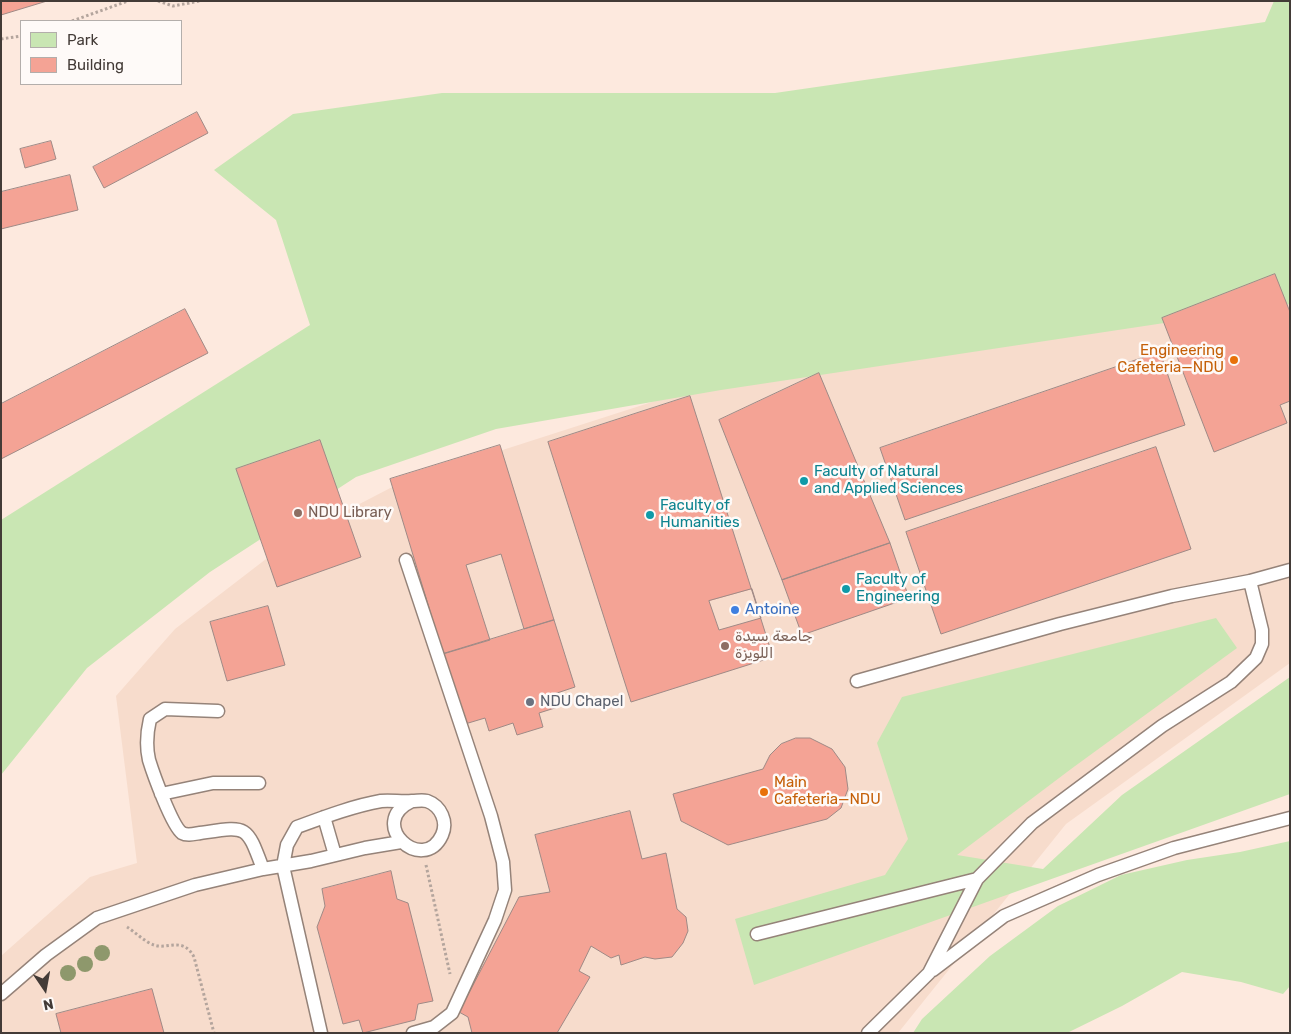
<!DOCTYPE html>
<meta charset="utf-8">
<style>
body{margin:0}
#map{position:relative;width:1291px;height:1034px;overflow:hidden;background:#fde9de;font-family:Rubik,sans-serif}
canvas{display:block}
.frame{position:absolute;inset:0;border:2px solid #433b37;pointer-events:none}
.legend{position:absolute;left:20px;top:20px;width:162px;height:65px;box-sizing:border-box;background:#fefaf8;border:1px solid #b3aeab;margin:0;padding:6px 9px;list-style:none;font-size:15px;color:#433b37}
.legend li{display:flex;align-items:center;gap:10px;height:25px}
.legend b{width:25px;border:1px solid #b3aeab}
.north{position:absolute;left:20px;top:964px;width:50px;height:50px;-webkit-text-stroke:4px #fefaf8;paint-order:stroke;rotate:168deg;font-size:14px;font-weight:700;line-height:20px;text-align:center;color:#433b37}
.north::after{content:'';display:block;margin:auto;width:18px;height:22px;background:#433b37;clip-path:polygon(50% 0,100% 100%,50% 72%,0 100%)}
</style>
<div id="map">
<canvas width="1291" height="1034"></canvas>
<div class="frame"></div>
<ul class="legend">
<li><b style="height:14px;background:#c9e6b3"></b>Park</li>
<li><b style="height:14px;background:#f4a395"></b>Building</li>
</ul>
<div class="north">N</div>
</div>
<script>
const ctx = document.querySelector('canvas').getContext('2d');
ctx.lineJoin = 'round';
function fill(path, color) { ctx.fillStyle = color; ctx.fill(path, 'evenodd'); }
function stroke(path, color, width, dash) { ctx.strokeStyle = color; ctx.lineWidth = width; ctx.lineCap = dash ? 'butt' : 'round'; ctx.setLineDash(dash || []); ctx.stroke(path); }
function drawText(font, color, halo, rows, align = 'center') {
  ctx.font = font + ' Rubik,Vazirmatn,sans-serif'; ctx.lineWidth = 5; ctx.setLineDash([]); ctx.textBaseline = 'middle'; ctx.strokeStyle = halo; ctx.fillStyle = color; for (const [text, x, y, turn = 0] of rows) {
    ctx.save(); ctx.translate(x, y); ctx.rotate((+turn || 0) * Math.PI / 180); ctx.textAlign = isNaN(turn) ? turn : align; if (halo) ctx.strokeText(text, 0, 0); ctx.fillText(text, 0, 0); ctx.restore();
  }
}
fill(new Path2D(`
 M1290,251V663L1066,824L898,1033H1V956L90,877L137,863L116,696L175,629L292,539L400,483L823,347Z`), '#f7dccc');
fill(new Path2D(`
 M1274,1H1290V304L721,390L496,429L356,477L210,572L87,668L1,775V520L310,325L276,220L214,170L293,114L442,93H775L1265,22Z
 M1216,618L1237,648L1071,769L957,855L1043,869L1122,795L1290,677V794L754,985L735,919L885,875L908,839L877,743L902,697Z
 M1290,841V986L1283,994L1241,982L1182,972L1122,1006L1067,1033H913L922,1019L990,956L1058,906L1121,875L1187,860L1240,852Z`), '#c9e6b3');
const building = new Path2D(`
 M1,1H47L1,15Z
 M197,112L208,133L104,188L93,167Z
 M51,141L56,159L25,168L20,149Z
 M70,175L78,210L1,229V192Z
 M1275,274L1290,312V401L1280,405L1287,423L1214,452L1162,318Z
 M185,309L208,353L1,459V404Z
 M1160,352L1185,425L905,520L880,448Z
 M819,373L890,543L782,580L719,420Z
 M690,396L773,657L631,702L548,442Z
 M320,440L361,557L277,587L236,469Z
 M500,445L554,620L524,629L501,554L466,565L490,640L443,654L390,479Z
 M1156,447L1191,549L941,634L906,532Z
 M890,543L909,598L802,635L782,580Z
 M752,589L761,618L719,630L709,601Z
 M268,606L285,665L227,681L210,622Z
 M554,620L575,687L554,694L558,707L539,713L543,727L517,735L513,723L489,731L485,718L465,724L443,654Z
 M796,738H810L832,749L845,767L848,789L841,808L827,819L728,845L681,821L673,794L763,769L770,755L781,744Z
 M630,811L642,859L666,853L677,909L686,917L688,931L683,943L672,957L655,959L645,957L621,965L619,955L611,958L591,946L579,971L590,977L557,1033H472L468,1017L459,1012L519,897L550,892L535,835Z
 M391,871L397,899L408,903L433,1001L418,1004L415,1020L363,1033L359,1020L343,1024L317,927L325,906L322,889Z
 M152,989L164,1033H61L56,1014Z`);
fill(building, '#f4a395');
stroke(building, '#9f8a86', 1);
const lane = new Path2D(`
 M406,560L491,816L503,862L505,890L495,920L452,1013L434,1027L413,1033
 M1250,581L1290,570
 M857,681L1060,624L1172,596L1250,581L1262,630V644L1256,658L1231,682L1162,726L1032,823L977,879L929,973L868,1033
 M218,711L165,709L150,719C147,732 146,747 149,760C153,773 172,826 182,833C187,836 194,834 200,833C248,826 246,824 263,869
 M161,794L213,783H259
 M324,817L335,855
 M757,934L977,879
 M933,970L1004,916L1098,875L1174,848L1290,818
 M1,994L46,955L97,918L195,885L263,869L311,861L365,848L401,842
 M321,1033L283,866L287,845L297,827C324,817 353,806 381,801C391,800 402,802 412,801C417,801 422,800 427,801C441,806 448,822 442,835C423,876 365,823 412,801`);
stroke(lane, '#958379', 15);
stroke(new Path2D(`
 M158,1L173,6L200,1
 M72,21L128,1
 M1,39L21,36
 M426,865L450,974
 M127,927C135,932 145,942 154,945C167,950 183,936 194,957L214,1033`), '#b4a59d', 3, [2.5, 2.5]);
stroke(lane, '#fff', 12);
ctx.fillStyle = '#8e986c';
for (const [x, y] of [
 [102,953],
 [85,964],
 [68,973]
]) { ctx.beginPath(); ctx.arc(x, y, 8, 0, 2 * Math.PI); ctx.fill(); }
for (const [x, y, r, color] of [
 [1234,360,5,"#e8710a"],
 [804,481,5,"#0f9aa8"],
 [298,513,5,"#8d6e63"],
 [650,515,5,"#0f9aa8"],
 [846,589,5,"#0f9aa8"],
 [735,610,5,"#3f7fe0"],
 [725,646,5,"#8d6e63"],
 [530,702,5,"#6b7280"],
 [764,792,5,"#e8710a"]
]) { const dot = new Path2D(); dot.arc(x, y, r, 0, 2 * Math.PI); ctx.fillStyle = color; ctx.fill(dot); stroke(dot, '#fefaf8', 2); }
drawText('15px', '#c56008', '#fefaf8', [
 ["Engineering",1224,351],
 ["Cafeteria—NDU",1224,368],
 ["Main",774,783,"left"],
 ["Cafeteria—NDU",774,800,"left"]
], 'right');
drawText('15px', '#0d838f', '#fefaf8', [
 ["Faculty of Natural",814,472],
 ["and Applied Sciences",814,489],
 ["Faculty of",660,506],
 ["Humanities",660,523],
 ["Faculty of",856,580],
 ["Engineering",856,597]
], 'left');
drawText('15px', '#785e54', '#fefaf8', [
 ["NDU Library",308,513],
 ["جامعة سيدة",735,637],
 ["اللويزة",735,654]
], 'left');
drawText('15px', '#366cbe', '#fefaf8', [
 ["Antoine",745,610]
], 'left');
drawText('15px', '#5b616d', '#fefaf8', [
 ["NDU Chapel",540,702]
], 'left');
</script>
